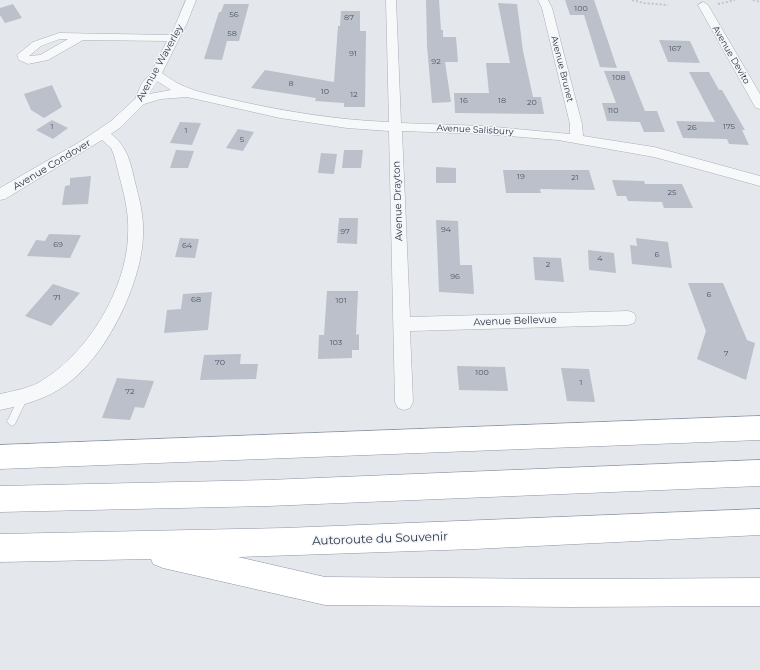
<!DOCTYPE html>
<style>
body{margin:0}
canvas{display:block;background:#e4e7ec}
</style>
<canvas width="760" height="670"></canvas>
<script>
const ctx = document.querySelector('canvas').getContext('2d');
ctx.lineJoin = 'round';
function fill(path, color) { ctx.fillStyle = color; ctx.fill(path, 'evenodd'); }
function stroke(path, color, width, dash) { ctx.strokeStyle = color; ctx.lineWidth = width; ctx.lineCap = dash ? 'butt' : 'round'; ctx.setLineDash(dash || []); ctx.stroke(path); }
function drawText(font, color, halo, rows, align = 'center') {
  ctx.font = font + ' Montserrat,sans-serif'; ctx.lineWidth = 3; ctx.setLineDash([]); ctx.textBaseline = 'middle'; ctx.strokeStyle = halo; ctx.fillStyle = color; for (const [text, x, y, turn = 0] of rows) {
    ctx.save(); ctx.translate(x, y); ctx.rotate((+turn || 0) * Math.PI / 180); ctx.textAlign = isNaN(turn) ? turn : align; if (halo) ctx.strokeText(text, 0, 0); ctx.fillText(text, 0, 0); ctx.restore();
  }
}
fill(new Path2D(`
 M426,0H439L441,30H443V37H456L458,62H445L451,102L432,103L427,46Z
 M565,0H594L617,68L600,67L584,15H570Z
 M498,3L517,4L523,51L533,97H541L544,114L455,113L454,93H489L486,63H510Z
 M13,4L22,18L5,23L0,15V8Z
 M224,4H249L239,41H227L222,60L204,59L219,12H221Z
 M341,11H360V31H366L365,107H344V103L315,101L316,98L251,88L265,70L334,82L338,26H340Z
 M659,40L690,41L700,63L668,62Z
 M604,71H629L645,111H657L665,132H644L640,122L607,121L602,103H616Z
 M689,72H709L719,90H722L745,130H742L749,145L729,144L727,139L683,138L676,121L715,122Z
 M52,85L62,107L44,118L31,110L24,94Z
 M52,120L68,128L53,139L36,130Z
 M180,122L201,123L192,145L170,143Z
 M238,129L254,132L243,151L226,148Z
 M176,150L194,151L188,168H170Z
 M344,150H363L361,168H342Z
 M321,153L337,154L334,174L318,173Z
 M436,167L456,168V183H436Z
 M503,170H589L595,190L540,189L541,193H506Z
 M91,176L88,204L62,205L65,186L70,185V178Z
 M612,180L644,181L645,184H682L693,208H664L662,202L628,201L626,196H617Z
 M339,218H358L357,244L337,243Z
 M436,220L458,221L460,265H472L474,294L439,292Z
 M49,234L81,235L70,258L27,256L36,240L45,241Z
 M180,238L199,239L195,258L175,257Z
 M636,238L668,242L672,268L632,264L630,245L637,246Z
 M588,250L614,253L616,273L589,270Z
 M533,257L561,258L564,282L535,280Z
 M688,283H723L747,340L755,343L746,380L697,359L706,331Z
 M53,284L80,293L51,326L25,316Z
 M327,291H358L356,335L359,334V350H352V358L318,359L319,335H324Z
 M212,292L208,330L164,333L167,310L181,309L183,294Z
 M241,354L240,364H258L256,379L200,380L204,355Z
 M457,366L505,367L508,391L459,390Z
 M561,368L589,369L595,402L567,401Z
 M117,378L154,381L144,408L135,407L130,420L102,418Z`), '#bbc0ca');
const lane = new Path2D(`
 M23,393L26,394L28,397L15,424L12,426L9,424L7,421L9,418L20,394Z`);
const street = new Path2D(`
 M186,0H196L187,23L162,73C186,92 210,94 238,101C288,112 338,120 389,122L386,0H396L401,123L484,126L570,134V124L542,8L538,0H548L552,8L582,124L583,136L654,147L760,176V186L654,157L558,140L484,134L402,131L410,317L628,311L634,313L636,318L634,323L628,325L410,331L413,402L410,408L404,410L398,408L395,402L389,131L347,128L280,118L187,97L161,99L144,104L121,127L111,134C130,149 131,167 137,190C141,205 144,221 143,237C141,285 106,356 67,384C47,399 24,405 0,410V394C13,391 26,389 38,383C86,356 126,291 128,236C130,208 120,181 114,155L111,148L102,140L5,199L0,200V188L83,140L111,121L135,99L142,83L151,73L167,41L83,40L48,60L28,64L19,60L17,55L33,42L59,33L171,35ZM60,39H68L40,55L29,56L41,46ZM157,81L171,90L149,94Z
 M703,2L708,5L760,94V109L756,108L754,105L698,5Z`);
const highway = new Path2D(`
 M760,416V440L0,469V445Z
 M760,460V486L268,506L0,512V486L268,480Z
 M760,509V535L475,549L238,557L325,577L572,579L760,578V606L572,607L325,605L163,568L153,564L151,559L0,562V534L285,528Z`);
stroke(lane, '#a9aeb7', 1);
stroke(street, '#a9aeb7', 1);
stroke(highway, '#8b94a3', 1);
stroke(new Path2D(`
 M632,0L644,3L668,5
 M753,0L760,2
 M718,4L735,0`), '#c2c5cb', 2, [2, 2]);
fill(lane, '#f7f8fa');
fill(street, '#f7f8fa');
fill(highway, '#fff');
drawText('8px', '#4f5766', null, [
 ["100",581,9],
 ["56",234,15],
 ["87",349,18],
 ["58",232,34],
 ["167",675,49],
 ["91",353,54],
 ["92",436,62],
 ["108",619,78],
 ["8",291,84],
 ["10",325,92],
 ["12",354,95],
 ["16",464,101],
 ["18",502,101],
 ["20",532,103],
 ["110",613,111],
 ["1",52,127],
 ["175",729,127],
 ["26",692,128],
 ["1",186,131],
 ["5",242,140],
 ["19",521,177],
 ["21",575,178],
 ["25",672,193],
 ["94",446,230],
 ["97",345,232],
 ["69",58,245],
 ["64",187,246],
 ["6",657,255],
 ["4",600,259],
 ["2",548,265],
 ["96",455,277],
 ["6",709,295],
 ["71",57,298],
 ["68",196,300],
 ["101",341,301],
 ["103",336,343],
 ["7",726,354],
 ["70",220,363],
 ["100",482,373],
 ["1",581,383],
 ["72",130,392]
]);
drawText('9px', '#2b3445', '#f4f6f9', [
 ["Avenue Devito",731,55,60],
 ["Avenue Brunet",562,69,76],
 ["Avenue Salisbury",475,130,3]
]);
drawText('10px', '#2b3445', '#f4f6f9', [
 ["Avenue Waverley",160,63,-61],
 ["Avenue Condover",52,165,-31],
 ["Avenue Drayton",398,201,-92],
 ["Avenue Bellevue",515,321,-2]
]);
drawText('12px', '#2b3445', '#f4f6f9', [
 ["Autoroute du Souvenir",380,539,-2]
]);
</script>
